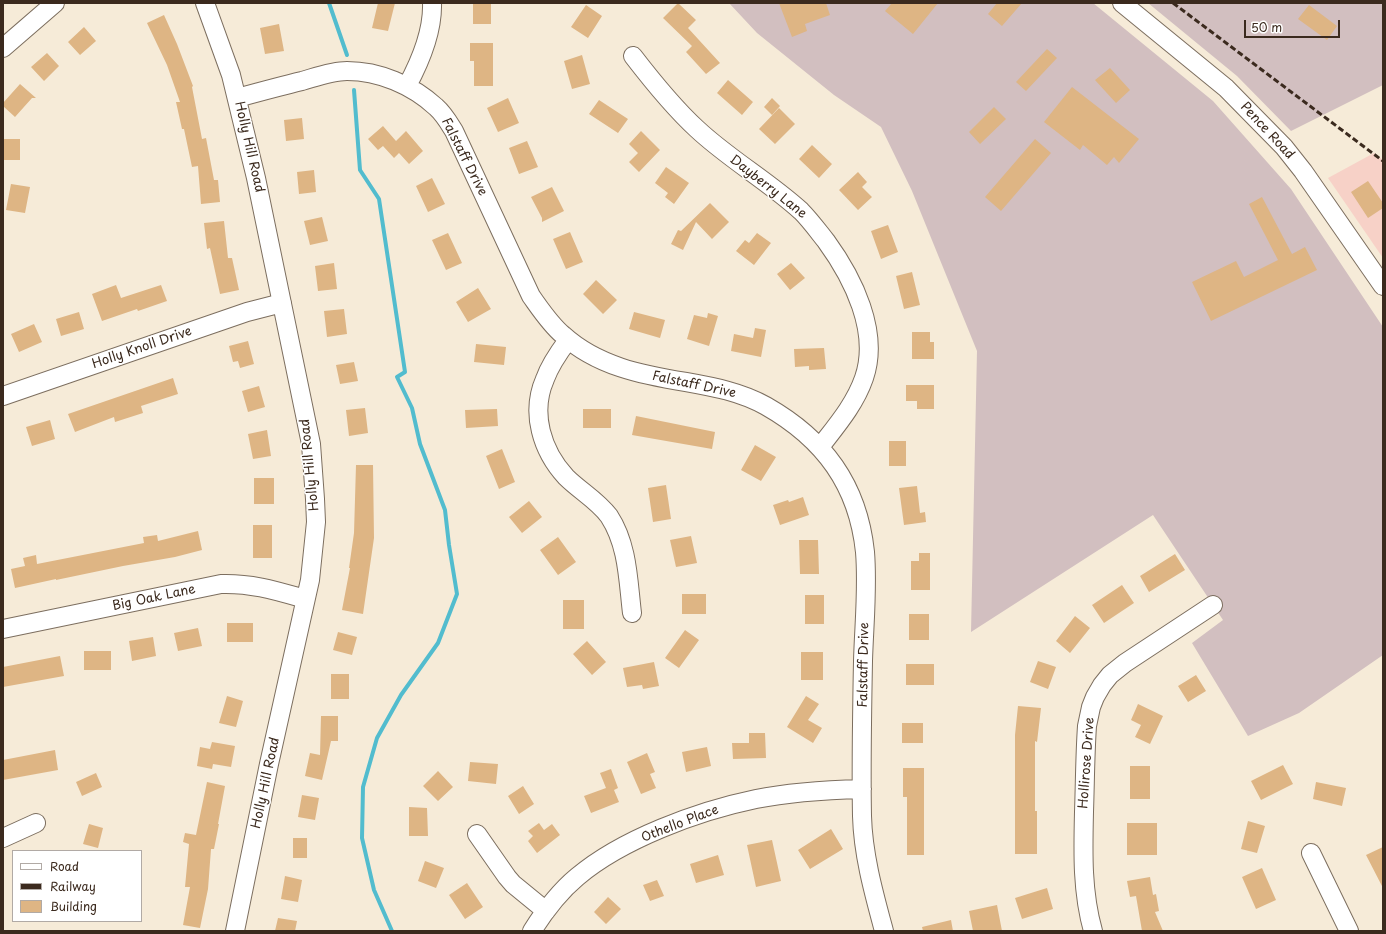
<!DOCTYPE html>
<style>
body{margin:0}
#map{position:relative;width:1386px;height:934px;overflow:hidden;background:#f6ebd8;font-family:"Playpen Sans",sans-serif}
canvas{display:block}
.frame{position:absolute;inset:0;border:4px solid #3b2a1e;pointer-events:none}
.legend{position:absolute;left:12px;top:850px;width:130px;height:72px;box-sizing:border-box;background:#fff;border:1px solid #b1aaa5;margin:0;padding:5px 7px;list-style:none;font-size:12px;color:#3b2a1e}
.legend li{display:flex;align-items:center;gap:8px;height:20px}
.legend b{width:20px;border:1px solid #b1aaa5}
.scale{position:absolute;left:1244px;top:20px;width:96px;height:18px;box-sizing:border-box;border:2px solid #3b2a1e;border-top:0;padding-left:5px;font-size:12px;line-height:14px;white-space:nowrap;color:#3b2a1e;-webkit-text-stroke:3px #fff;paint-order:stroke}
</style>
<div id="map">
<canvas width="1386" height="934"></canvas>
<div class="frame"></div>
<ul class="legend">
<li><b style="height:5px;background:#fff"></b>Road</li>
<li><b style="height:5px;background:#3b2a1e"></b>Railway</li>
<li><b style="height:11px;background:#deb584"></b>Building</li>
</ul>
<div class="scale">50 m</div>
</div>
<script>
const ctx = document.querySelector('canvas').getContext('2d');
ctx.lineJoin = 'round';
function fill(path, color) { ctx.fillStyle = color; ctx.fill(path, 'evenodd'); }
function stroke(path, color, width, dash) { ctx.strokeStyle = color; ctx.lineWidth = width; ctx.lineCap = dash ? 'butt' : 'round'; ctx.setLineDash(dash || []); ctx.stroke(path); }
function drawText(font, color, halo, rows, align = 'center') {
  ctx.font = font + ' "Playpen Sans",sans-serif'; ctx.lineWidth = 3; ctx.setLineDash([]); ctx.textBaseline = 'middle'; ctx.strokeStyle = halo; ctx.fillStyle = color; for (const [text, x, y, turn = 0] of rows) {
    ctx.save(); ctx.translate(x, y); ctx.rotate((+turn || 0) * Math.PI / 180); ctx.textAlign = isNaN(turn) ? turn : align; if (halo) ctx.strokeText(text, 0, 0); ctx.fillText(text, 0, 0); ctx.restore();
  }
}
fill(new Path2D(`
 M1374,153L1383,160V258L1328,178Z`), '#f7d1c7');
fill(new Path2D(`
 M729,3H1093L1213,101L1291,189L1383,327V655L1299,713L1248,736L1192,643L1223,620L1153,515L971,632L977,351L912,191L881,127L834,95L757,33Z
 M1148,3H1383V85L1291,131L1237,76Z`), '#d2bfc0');
stroke(new Path2D(`
 M329,3L347,55
 M354,90L360,170L379,199L405,372L397,377L412,408L420,444L445,510L449,545L457,594L438,643L401,695L377,738L363,787L362,838L374,890L392,931`), '#52bcce', 4);
fill(new Path2D(`
 M378,3H395L388,31L372,28Z
 M473,3H491V24H473Z
 M678,3L696,20L688,28L720,63L706,74L686,52L692,46L663,18Z
 M779,3H826L830,15L805,24L807,31L792,37Z
 M892,3H938L913,34L885,11Z
 M997,3H1022L1002,26L988,14Z
 M586,5L602,16L588,38L571,27Z
 M1309,5L1337,26L1327,40L1298,19Z
 M164,15L177,44L193,86L192,87L202,139L206,138L214,180H218L220,202L201,204L198,166L192,167L184,129H182L176,102H180L167,65L147,23Z
 M279,24L284,51L265,54L260,28Z
 M84,27L96,41L80,55L68,42Z
 M470,43H493V86H474V61H470Z
 M1047,49L1057,58L1026,91L1016,82Z
 M47,53L59,66L44,81L31,67Z
 M582,55L590,84L572,89L564,61Z
 M1110,68L1130,90L1116,103L1095,80Z
 M728,80L753,102L742,115L717,93Z
 M20,84L36,98H32L15,117L3,106V103Z
 M1072,87L1139,139L1119,163L1114,157L1107,165L1083,145L1080,150L1044,122Z
 M508,98L519,123L498,132L487,108Z
 M772,98L780,106L772,115L764,107Z
 M599,100L628,119L618,133L589,114Z
 M994,107L1006,119L980,144L969,132Z
 M779,108L795,124L775,144L759,129Z
 M302,118L304,139L286,141L284,120Z
 M383,126L396,141L406,131L423,151L409,164L399,153L394,158L383,146L378,150L368,139Z
 M641,131L660,150L639,172L629,162L638,153L629,144Z
 M4,139H20V160H4Z
 M1035,139L1051,153L1001,211L985,197Z
 M527,141L538,167L519,174L509,148Z
 M812,145L832,164L819,178L799,159Z
 M666,167L689,183L674,204L665,197L668,193L655,183Z
 M314,170L316,192L299,194L297,172Z
 M858,172L867,182L862,187L872,197L858,210L839,190Z
 M432,178L445,204L428,212L416,186Z
 M1368,181L1383,203V208L1368,218L1351,192Z
 M11,184L30,187L25,213L6,210Z
 M552,187L564,211L542,222V218L531,197Z
 M1262,197L1292,254L1305,247L1317,270L1211,321L1192,282L1236,261L1244,277L1278,260L1249,204Z
 M710,203L729,222L712,239L696,222L683,250L671,244L678,230L681,231Z
 M322,217L328,241L310,245L304,221Z
 M224,221L228,258H232L239,290L220,294L210,248L207,249L204,223Z
 M888,225L898,252L881,259L871,231Z
 M570,232L583,262L566,269L553,239Z
 M448,233L462,263L446,270L432,240Z
 M757,233L771,243L754,265L736,251L745,240L749,243Z
 M334,263L337,289L318,291L315,266Z
 M791,263L805,278L790,290L777,274Z
 M912,272L920,305L904,309L896,276Z
 M596,280L617,300L603,314L583,294Z
 M116,285L121,298L161,285L167,301L138,311L137,309L102,321L92,294Z
 M478,288L491,309L468,322L456,302Z
 M344,309L347,334L327,337L324,311Z
 M79,312L84,329L61,336L56,319Z
 M634,312L665,320L660,338L629,329Z
 M708,313L718,316L709,346L687,339L694,315L707,318Z
 M34,324L42,342L19,352L11,334Z
 M755,328L766,330L761,357L731,351L734,334L753,338Z
 M912,332H930V342H934V359H912Z
 M248,341L254,364L240,368L238,361L233,362L229,346Z
 M476,344L506,347L504,365L474,362Z
 M824,348L826,369L809,370V366L795,367L794,349Z
 M354,362L358,381L340,384L336,365Z
 M173,378L178,394L141,406L143,413L115,422L114,417L75,432L68,414Z
 M906,385H934V409H917V401H906Z
 M259,386L265,407L248,412L242,391Z
 M365,408L368,433L349,436L346,410Z
 M497,409L498,426L466,428L465,410Z
 M583,409H611V428H583Z
 M636,416L715,432L712,449L632,435Z
 M50,420L55,439L32,446L26,427Z
 M267,430L271,456L253,459L248,434Z
 M889,441H906V466H889Z
 M755,445L776,457L761,481L741,470Z
 M502,449L515,482L499,489L486,456Z
 M356,465H373L374,538L363,614L342,610L350,568H349L354,533Z
 M254,478H274V504H254Z
 M666,485L671,519L653,522L648,488Z
 M917,486L920,513L925,512L926,522L904,525L899,488Z
 M803,497L809,515L780,525L773,505L788,500L789,502Z
 M529,501L542,517L522,533L509,517Z
 M253,525H272V558H253Z
 M198,531L202,550L175,557L123,566L56,580V579L15,588L11,569L25,566L23,558L36,555L37,564L144,543L143,537L157,535L158,541Z
 M691,536L697,563L676,567L670,540Z
 M558,537L576,562L558,575L540,550Z
 M799,540H818L819,574H800Z
 M919,553H930V590H911V561H919Z
 M1175,554L1185,570L1149,592L1140,576Z
 M1122,585L1134,603L1104,623L1092,605Z
 M682,594H706V614H682Z
 M805,595H824V624H805Z
 M563,600H584V629H563Z
 M909,614H929V640H909Z
 M1075,616L1090,628L1070,653L1056,641Z
 M227,623H253V642H227Z
 M198,628L202,646L178,651L174,633Z
 M685,630L699,640L679,668L665,658Z
 M338,632L357,637L352,655L333,650Z
 M153,637L156,656L132,661L129,641Z
 M587,641L606,662L592,675L573,654Z
 M84,651H111V670H84Z
 M801,652H823V680H801Z
 M60,656L64,676L3,687V667Z
 M1038,661L1056,667L1048,689L1030,682Z
 M654,662L659,686L643,689L642,685L627,687L623,668Z
 M906,664H934V685H906Z
 M331,674H349V699H331Z
 M1196,675L1206,691L1188,702L1178,686Z
 M227,696L243,701L236,727L219,723Z
 M806,696L819,704L808,720L822,728L813,743L787,727Z
 M1138,704L1163,716L1150,744L1135,737L1141,725L1131,720Z
 M1018,706L1041,708L1037,742L1035,741V811H1037V854H1015V735Z
 M321,716H338V741H331L322,780L305,776L310,753L320,755Z
 M902,723H923V743H902Z
 M749,733H765L766,758L733,759L732,743H749Z
 M212,742L235,746L231,767L213,764L212,769L197,766L200,747L210,749Z
 M707,747L711,766L686,772L682,752Z
 M55,750L58,770L3,780V760Z
 M647,753L655,772L650,774L656,788L641,794L627,762Z
 M470,762L498,764L496,784L468,781Z
 M1283,765L1293,784L1261,800L1251,781Z
 M1130,766H1150V799H1130Z
 M903,768H924V855H907V797H903Z
 M611,769L618,788L614,790L619,802L591,813L584,796L606,788L600,773Z
 M438,771L453,787L438,801L423,786Z
 M96,773L102,787L82,796L76,782Z
 M207,782L225,786L218,824H219L214,849H211L208,889L200,928L183,925L190,887H185L189,844L183,842L185,833L196,835Z
 M1316,782L1346,788L1342,806L1313,799Z
 M523,786L534,804L519,814L508,796Z
 M302,795L319,798L315,820L298,817Z
 M409,807L427,808L428,836H409Z
 M1248,821L1265,826L1257,853L1241,849Z
 M539,823L544,830L552,824L560,835L537,853L528,841L533,836L528,831Z
 M1127,823H1157V855H1127Z
 M89,824L103,828L98,848L83,844Z
 M831,829L843,849L810,869L798,850Z
 M293,838H307V858H293Z
 M772,840L781,881L756,887L747,845Z
 M1383,847V888L1366,855Z
 M718,855L724,875L696,883L690,864Z
 M425,861L444,868L436,888L418,881Z
 M1262,868L1276,900L1256,909L1242,877Z
 M285,876L302,880L298,902L281,899Z
 M1150,877L1153,895L1156,894L1159,911L1155,912L1163,931H1142L1136,896L1130,897L1127,881Z
 M657,880L664,896L650,901L643,885Z
 M467,883L483,907L465,919L449,895Z
 M1047,888L1053,909L1022,919L1015,898Z
 M608,897L621,909L606,924L594,912Z
 M997,905L1002,931H973L969,911Z
 M278,918L297,921L295,931H275Z
 M951,920L953,931H923L922,927Z`), '#deb584');
const minor = new Path2D(`
 M205,3L231,75L256,178L311,444L315,499L316,522L310,580L269,764L235,931
 M1122,3L1226,88L1284,147L1303,171L1383,286
 M3,48L55,3
 M633,56C653,82 673,107 697,129C729,159 768,181 801,211C810,220 818,231 826,241C853,278 880,332 864,378C855,404 837,425 820,447
 M407,86C420,62 433,31 432,3
 M237,98C259,92 281,86 302,81C316,77 332,71 347,71C379,71 412,85 436,107C444,114 449,123 454,131L531,296C541,310 550,324 563,335C597,366 642,375 686,382C714,387 741,392 766,406C824,439 858,485 865,552C868,588 864,625 863,661C862,713 861,765 862,816C863,855 874,894 884,931
 M568,340C559,352 550,365 545,379C530,413 542,451 566,477C580,491 597,500 609,516C628,545 628,580 632,613
 M3,396L247,312L282,303
 M3,629L221,584C252,583 277,591 305,599
 M477,834L507,877L513,884L546,911
 M3,838L36,823
 M1311,853L1349,931
 M532,931C544,912 559,892 577,877C622,839 698,811 756,799C791,792 826,790 862,789
 M1093,931C1082,892 1083,853 1084,812C1085,784 1085,755 1087,726L1091,707L1095,697L1102,685L1110,675L1125,663L1213,605`);
stroke(minor, '#7c6e5f', 20);
stroke(minor, '#fff', 18);
stroke(new Path2D(`
 M1173,3L1383,161`), '#3b2a1e', 3, [6, 3]);
drawText('13px', '#3b2a1e', '#fff', [
 ["Pence Road",1267,131,47],
 ["Holly Hill Road",249,147,77],
 ["Falstaff Drive",464,157,63],
 ["Dayberry Lane",768,187,38],
 ["Holly Knoll Drive",142,348,-19],
 ["Falstaff Drive",694,385,12],
 ["Holly Hill Road",310,465,-96],
 ["Big Oak Lane",154,598,-12],
 ["Falstaff Drive",864,665,-89],
 ["Hollirose Drive",1087,763,-86],
 ["Holly Hill Road",266,783,-78],
 ["Othello Place",680,824,-21]
]);
</script>
